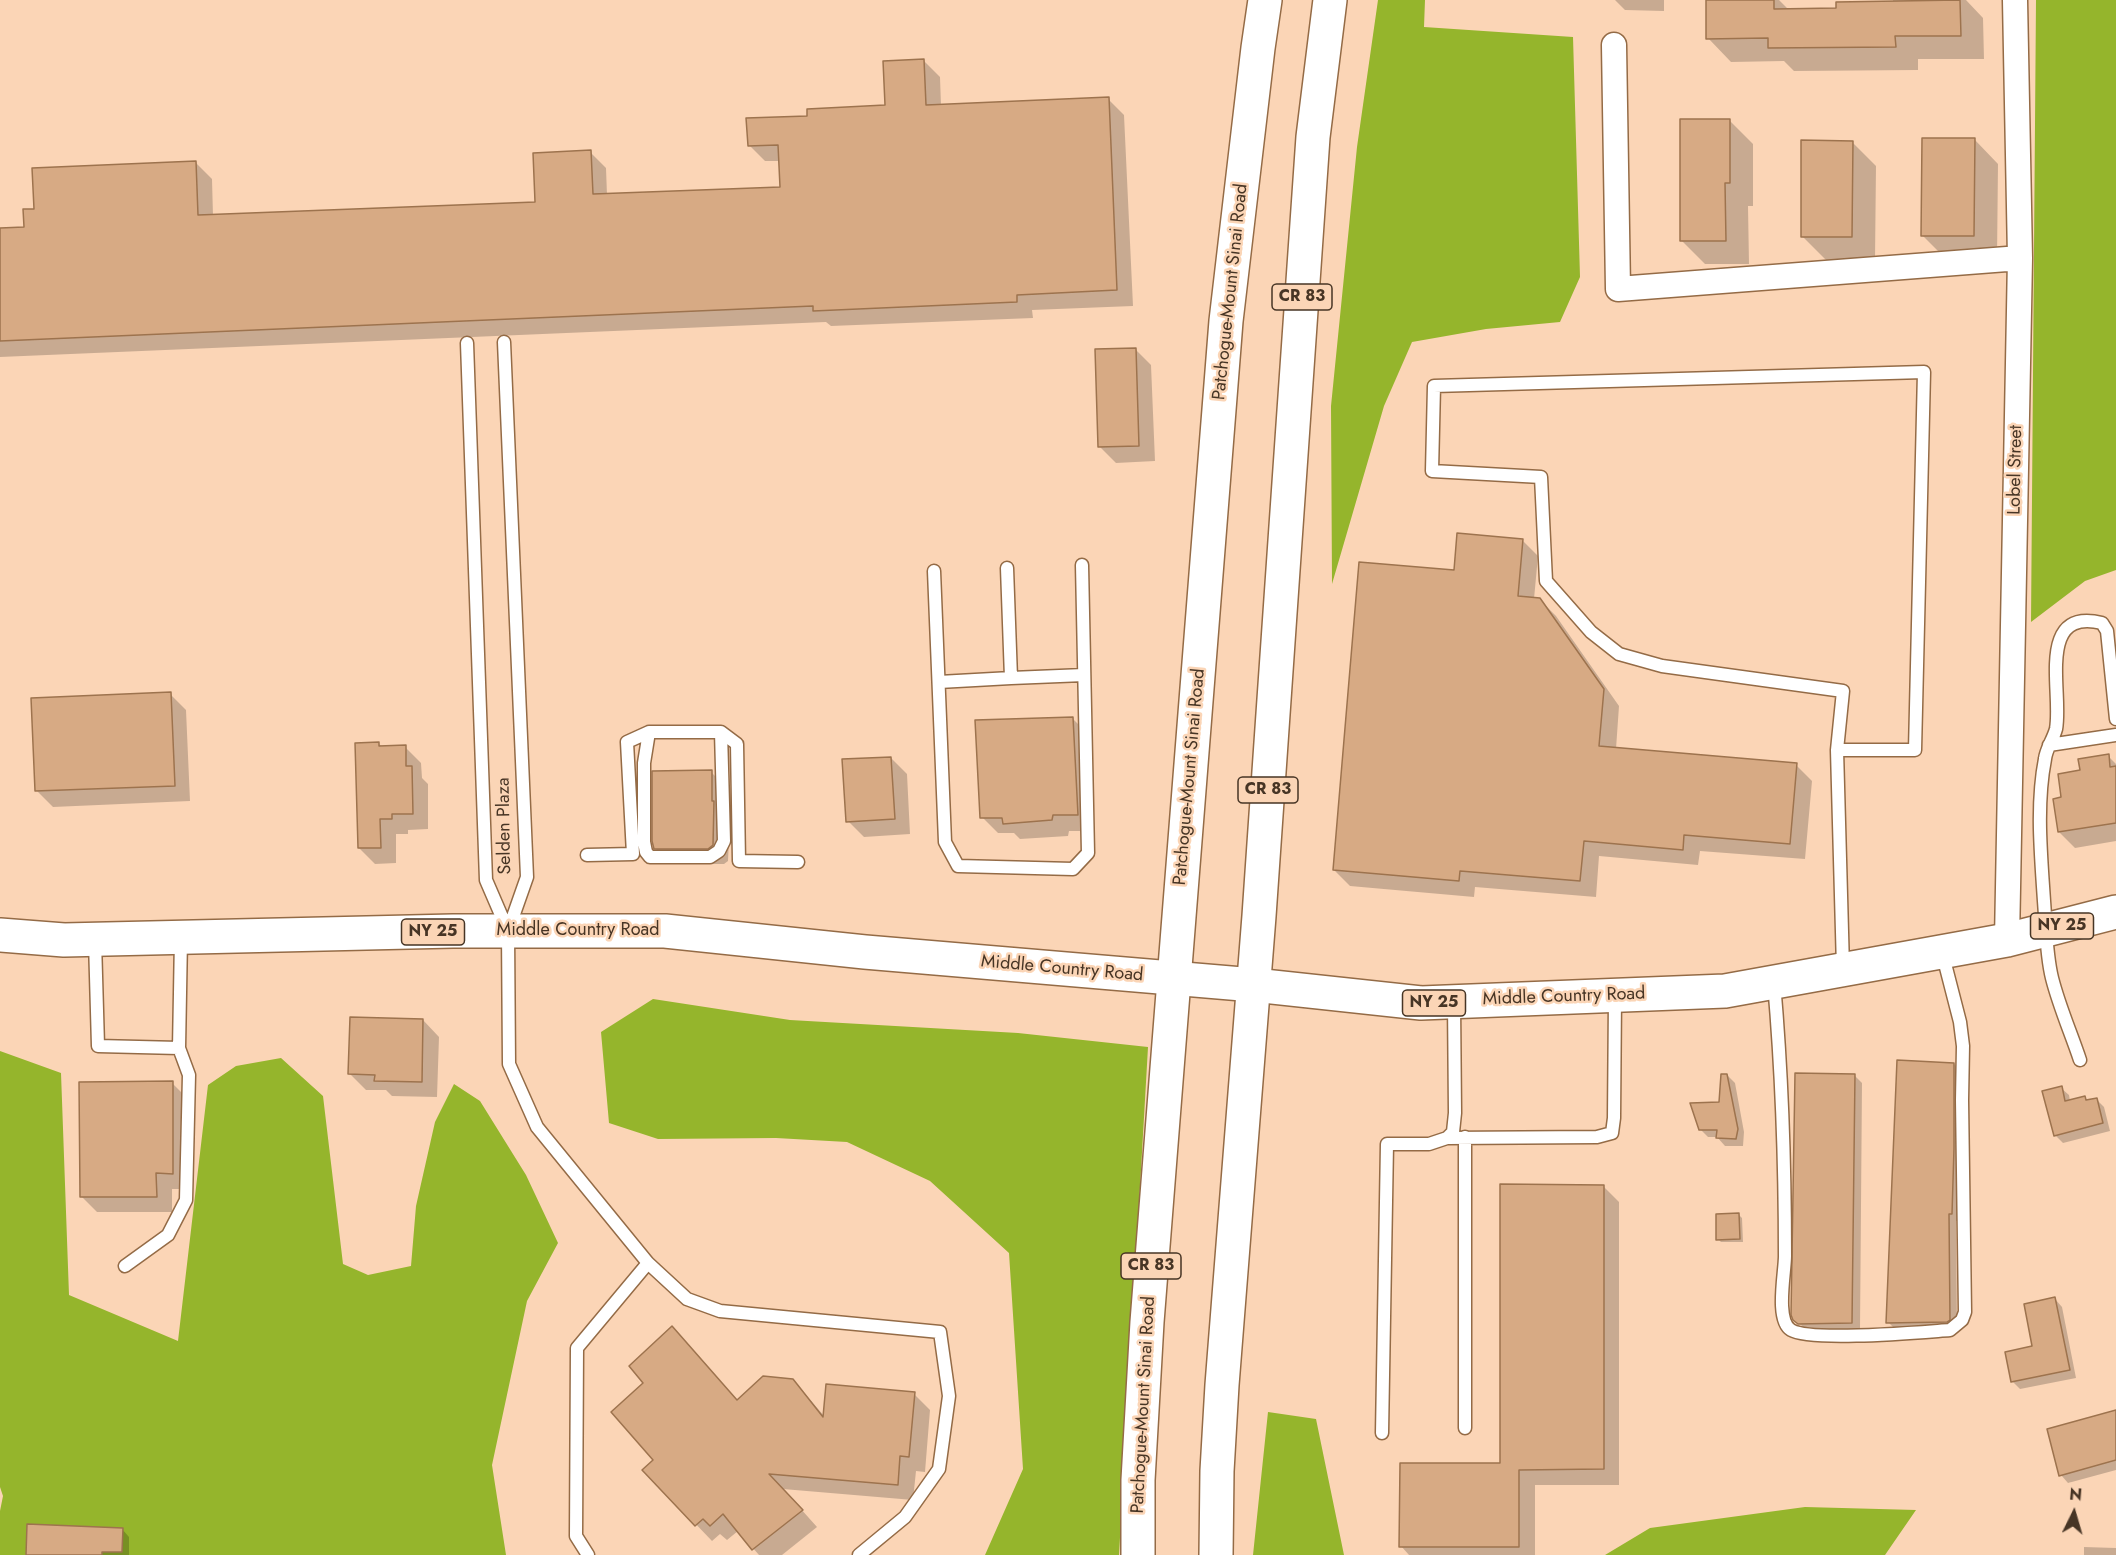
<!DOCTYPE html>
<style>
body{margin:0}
#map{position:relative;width:2116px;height:1555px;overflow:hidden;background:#fbd5b6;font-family:Jost,sans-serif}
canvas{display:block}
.north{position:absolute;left:2044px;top:1483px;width:60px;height:60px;-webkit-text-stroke:4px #fbd5b6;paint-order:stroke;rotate:5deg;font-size:16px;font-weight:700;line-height:24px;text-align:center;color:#473525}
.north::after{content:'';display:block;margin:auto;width:21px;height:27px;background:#473525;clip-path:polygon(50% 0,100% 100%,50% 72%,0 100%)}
</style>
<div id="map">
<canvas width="2116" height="1555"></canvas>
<div class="north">N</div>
</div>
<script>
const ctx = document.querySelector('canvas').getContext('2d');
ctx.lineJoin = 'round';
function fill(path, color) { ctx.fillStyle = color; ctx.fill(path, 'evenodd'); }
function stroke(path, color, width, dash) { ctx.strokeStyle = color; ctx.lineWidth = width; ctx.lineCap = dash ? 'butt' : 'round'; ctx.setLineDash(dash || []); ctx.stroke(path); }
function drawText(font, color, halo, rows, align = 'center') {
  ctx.font = font + ' Jost,sans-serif'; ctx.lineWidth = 5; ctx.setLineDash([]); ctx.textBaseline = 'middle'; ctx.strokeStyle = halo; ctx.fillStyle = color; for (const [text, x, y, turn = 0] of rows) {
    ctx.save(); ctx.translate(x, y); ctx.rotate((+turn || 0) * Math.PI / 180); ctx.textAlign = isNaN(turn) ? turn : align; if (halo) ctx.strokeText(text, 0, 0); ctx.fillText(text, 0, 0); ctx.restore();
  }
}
fill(new Path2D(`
 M1378,0H1425L1424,27L1573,37L1580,277L1560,322L1486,329L1412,342L1384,406L1332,584L1331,406L1357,147Z
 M2036,0H2116V570L2085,581L2031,622Z
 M653,999L790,1020L1018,1033L1148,1047L1119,1555H985L1023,1469L1009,1253L930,1181L847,1142L776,1138L658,1139L609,1123L601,1032Z
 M0,1051L61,1073L69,1295L178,1341L208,1085L236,1066L281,1058L323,1096L343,1264L368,1275L411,1266L416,1206L435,1122L454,1084L480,1101L526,1175L558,1243L527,1301L492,1465L506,1555H0V1511L3,1496L0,1487Z
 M1268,1412L1316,1419L1344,1555H1253Z
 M1805,1507L1916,1510L1885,1555H1605L1650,1528Z`), '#95b52c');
fill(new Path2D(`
 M1615,0H1664V11L1625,10Z
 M1707,0H1779L1789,10H1838L1893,3V0H1966L1983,18L1984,59H1918V70L1794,71L1784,61L1731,62L1708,38Z
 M924,61L940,77L941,106L1108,99L1124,115L1133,306L1032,310L1033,318L831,326L826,322L0,357V230L25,229L35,210L196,163L212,179L213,216L537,203L590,152L606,168L607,195L782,188L781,161H765L749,145L809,117L886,107Z
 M1729,120L1753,144V206H1748L1749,264H1705L1682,241Z
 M1975,140L1998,164L1997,259H1946L1922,235Z
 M1852,142L1876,166L1875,260H1826L1802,236Z
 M1135,349L1151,365L1155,461L1116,463L1100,447Z
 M1522,540L1538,556L1534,599H1539L1556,616L1619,706L1616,749L1796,765L1812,781L1805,859L1700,851L1698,865L1599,856L1596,897L1475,887L1474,897L1350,886L1334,870L1455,572Z
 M170,694L186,710L190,801L53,807L37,791Z
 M1073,719L1089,735L1093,831H1069L1068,836L1020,839L1014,833H998L982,817Z
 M379,744L383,747H405L421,763L422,778L428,784V829L408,830V834H396V863L375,864L359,848Z
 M2108,756L2116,764V841L2075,848L2059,832L2063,798L2082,772Z
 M891,758L907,774L910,834L864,837L848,821Z
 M711,772L727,788L728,816L730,818L728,861L724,864H672L655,848Z
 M423,1020L439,1037L437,1097L392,1096L386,1090H366L350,1074Z
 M1954,1064L1962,1072L1959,1221H1956L1957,1327L1896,1330L1888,1322Z
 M1727,1075L1735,1083L1744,1132L1743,1146H1725L1717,1137H1708L1700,1129L1720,1103Z
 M1854,1075L1862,1083L1860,1330L1808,1331L1795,1320Z
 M172,1083L188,1099L189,1189H172V1212H97L81,1196Z
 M2061,1088L2069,1095L2070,1101L2084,1097L2088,1101L2096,1099L2104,1107L2110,1131L2063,1143L2055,1135Z
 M1603,1186L1619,1202V1485H1535V1555H1409L1401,1546L1502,1464Z
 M1739,1215L1742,1218L1743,1242H1721L1718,1239Z
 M2055,1299L2062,1307L2076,1378L2020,1389L2012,1381L2034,1348Z
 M672,1328L738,1401L793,1380L825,1417L914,1394L930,1410L925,1472L916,1471L913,1500L783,1489L817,1527L782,1555H759L738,1531L727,1540L720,1534L712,1541L644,1470L655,1460L645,1383Z
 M2116,1411V1470L2068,1483L2061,1475Z
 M122,1529L129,1537V1555H28Z
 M2084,1547L2116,1548V1555H2084Z`), '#0003');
const building = new Path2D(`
 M1706,0H1774V9L1836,8V2L1960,0L1961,36H1895L1896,47L1768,48V38L1706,39Z
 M924,59L926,105L1109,97L1117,290L1017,295V302L813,311V306L0,341V228L24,227L23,209H34L32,168L196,161L198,215L535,202L533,153L591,150L593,194L780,187L778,145L748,146L746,118L807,116V109L885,105L883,61Z
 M1680,119H1730V183H1725L1726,241H1680Z
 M1922,138H1975L1974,236H1921Z
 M1801,140L1853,141L1852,237H1801Z
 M1136,348L1139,446L1098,447L1095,349Z
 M1457,533L1523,539L1518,596L1540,598L1604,689L1599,746L1797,763L1790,844L1684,835L1683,850L1584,841L1580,881L1460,871L1459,881L1333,870L1359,562L1454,570Z
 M171,692L175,786L35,791L31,698Z
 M1073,717L1078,815H1053L1052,820L1003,824L1002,818H980L975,720Z
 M379,742V746L406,745V766H412L413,814H392V819H380L381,848H358L355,743Z
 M2109,754L2110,767L2116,766V823L2058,832L2053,799L2061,797L2058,774L2080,770L2078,759Z
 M891,757L895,819L846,822L842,759Z
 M712,770V801H714L713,845L708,849H654L652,841V771Z
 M350,1017L423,1019L422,1082L374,1081L375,1075L348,1074Z
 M1897,1060L1954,1063V1148L1952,1214H1949L1950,1320L1947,1322L1886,1323Z
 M1795,1073L1855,1074L1852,1323L1798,1324L1793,1320L1791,1315Z
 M1721,1074H1727L1738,1129L1736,1139L1716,1138L1717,1130H1699L1690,1103L1719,1102Z
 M173,1081V1174L156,1173L157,1197H80L79,1082Z
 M2062,1086L2065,1101L2085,1096L2086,1100L2097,1098L2103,1123L2054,1136L2042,1091Z
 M1500,1184L1604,1185V1469L1519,1470V1547H1399L1400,1463H1500Z
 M1739,1213L1740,1239L1716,1240V1214Z
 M2055,1297L2070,1370L2011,1382L2005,1352L2032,1346L2024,1304Z
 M672,1326L737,1400L763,1376L793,1379L823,1417L826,1384L915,1392L909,1457L900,1456L898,1485L769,1474L803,1510L752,1550L723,1514L710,1526L703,1519L695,1526L642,1470L653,1460L611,1412L643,1383L629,1366Z
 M2116,1410V1460L2059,1476L2047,1429Z
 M27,1524L123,1528L122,1552H102V1555H26Z`);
fill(building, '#d7aa84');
stroke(building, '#9d734e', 1.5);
const lane = new Path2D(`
 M467,343L486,880L508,931L527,877L504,342
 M934,571L945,842L958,866L1073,869L1088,853L1082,565
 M1011,678L1084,675
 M939,682L1011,678L1007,568
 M649,732L644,763V842L646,852L650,857H710L719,851L724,841L721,732
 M2049,745L2116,735
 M1837,750H1915L1924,372L1434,386L1432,471L1541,477L1546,581L1591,632L1619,654L1662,666L1843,691L1837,750L1843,968
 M587,855L633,854L627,742L649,732H721L737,744L739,861L798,862
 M508,932L509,1064L537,1127L648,1263L687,1299L720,1311L940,1332L949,1396L939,1469L905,1517L859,1555
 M95,941L98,1046L179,1048L181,938
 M1774,983C1782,1074 1785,1164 1785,1256C1785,1273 1775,1320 1791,1330C1811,1342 1921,1332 1950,1330L1962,1320L1965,1312L1962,1100L1963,1046L1960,1022L1942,952
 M2080,1060C2071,1033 2059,1006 2052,978C2046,954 2046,926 2044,901C2041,855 2036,805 2045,759C2046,749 2053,740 2056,729C2063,693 2035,607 2102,623L2107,631L2116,719
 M1447,1138L1597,1137L1612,1133L1614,1118L1615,997
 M125,1266L168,1235L186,1200L189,1075L179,1048
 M1465,1428V1137
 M1382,1433L1387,1144H1429L1447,1138L1453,1132L1455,1113L1454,1003
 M588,1555L576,1536L577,1348L648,1263`);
const street = new Path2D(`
 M1614,45L1618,289L2020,258
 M2007,940L2020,258L2015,0`);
const primary = new Path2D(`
 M0,935L64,940L453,931H665L865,952L1254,985L1421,1003L1725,991L2007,940L2116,912`);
const highway = new Path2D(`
 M1138,1555V1480L1147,1322L1226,321L1258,48L1265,0
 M1216,1555L1217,1471L1222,1385L1259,916L1313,137L1330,0`);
stroke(lane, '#946b46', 15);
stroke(street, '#946b46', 27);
stroke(primary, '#946b46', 36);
stroke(highway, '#946b46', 36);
stroke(lane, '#fff', 12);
stroke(street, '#fff', 24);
stroke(primary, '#fff', 33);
stroke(highway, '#fff', 33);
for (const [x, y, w] of [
 [1302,297,60],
 [1268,790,60],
 [2062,926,63],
 [433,932,63],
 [1434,1003,63],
 [1151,1266,60]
]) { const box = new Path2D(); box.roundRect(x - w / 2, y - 13, w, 26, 4.5); ctx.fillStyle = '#fbd5b6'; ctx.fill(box); stroke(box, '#473525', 1.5); }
drawText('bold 16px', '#473525', null, [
 ["CR 83",1302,297],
 ["CR 83",1268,790],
 ["NY 25",2062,926],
 ["NY 25",433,932],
 ["NY 25",1434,1003],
 ["CR 83",1151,1266]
]);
drawText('18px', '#473525', '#fbd5b6', [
 ["Patchogue-Mount Sinai Road",1231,292,-84],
 ["Lobel Street",2016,470,-89],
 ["Patchogue-Mount Sinai Road",1190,777,-85],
 ["Selden Plaza",505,826,-91],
 ["Middle Country Road",578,931],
 ["Middle Country Road",1062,969,5],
 ["Middle Country Road",1564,997,-2],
 ["Patchogue-Mount Sinai Road",1144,1405,-87]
]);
</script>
